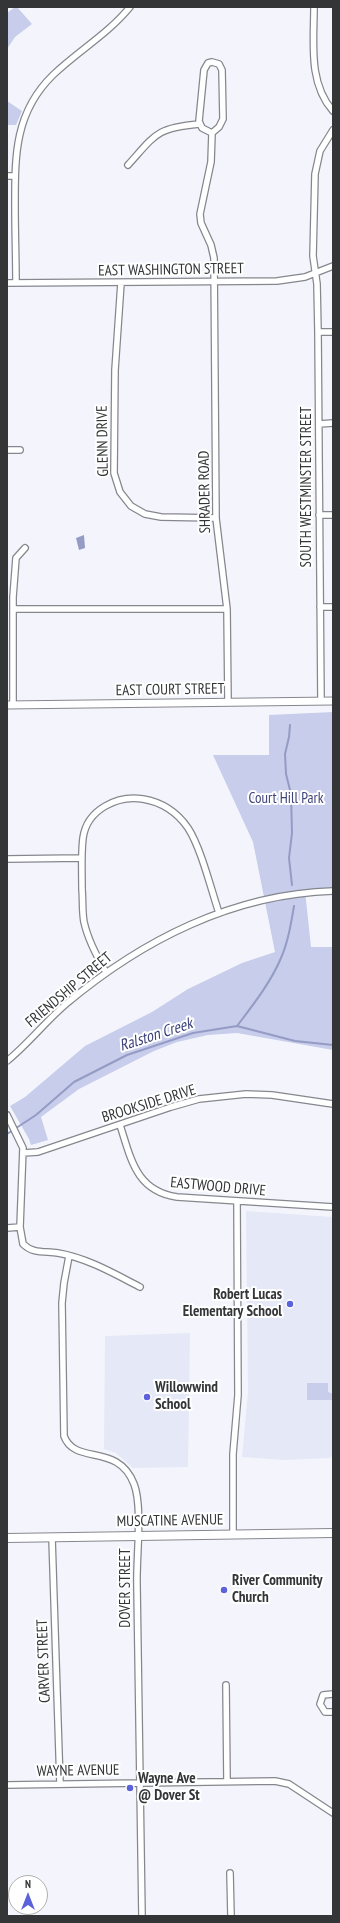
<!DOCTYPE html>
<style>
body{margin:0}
#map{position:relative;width:340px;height:1923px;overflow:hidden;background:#f4f5fc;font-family:"PT Sans Narrow",sans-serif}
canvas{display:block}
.frame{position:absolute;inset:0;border:8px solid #343537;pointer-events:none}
.north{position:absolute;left:8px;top:1875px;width:40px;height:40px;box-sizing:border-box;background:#fff;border:1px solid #aeaeaf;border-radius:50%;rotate:0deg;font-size:11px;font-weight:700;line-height:16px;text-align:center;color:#343537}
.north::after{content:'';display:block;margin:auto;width:14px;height:18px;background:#5c62d9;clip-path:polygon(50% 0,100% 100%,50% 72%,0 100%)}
</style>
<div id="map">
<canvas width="340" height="1923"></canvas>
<div class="frame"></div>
<div class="north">N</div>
</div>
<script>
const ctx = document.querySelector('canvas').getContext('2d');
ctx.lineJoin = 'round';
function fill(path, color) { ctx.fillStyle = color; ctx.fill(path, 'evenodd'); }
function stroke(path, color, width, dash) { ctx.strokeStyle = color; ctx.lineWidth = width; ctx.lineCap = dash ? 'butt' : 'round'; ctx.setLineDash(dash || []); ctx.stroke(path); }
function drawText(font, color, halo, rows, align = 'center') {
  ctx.font = font + ' "PT Sans Narrow",sans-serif'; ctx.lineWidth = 4; ctx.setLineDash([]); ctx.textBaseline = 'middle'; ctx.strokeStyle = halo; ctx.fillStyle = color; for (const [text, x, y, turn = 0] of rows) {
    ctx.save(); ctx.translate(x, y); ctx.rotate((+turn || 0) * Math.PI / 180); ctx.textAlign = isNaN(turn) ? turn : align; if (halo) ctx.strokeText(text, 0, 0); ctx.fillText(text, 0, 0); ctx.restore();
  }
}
fill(new Path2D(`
 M246,1211L333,1217V1455L330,1458L284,1460L242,1457L248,1392Z
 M190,1333L188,1467L133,1468L116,1453L104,1449L105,1336Z`), '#e5e8f6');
fill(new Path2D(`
 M15,7H17L32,24L15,37L7,49V13Z
 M7,101L22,111L16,125H7Z
 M333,712V888L305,891L311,947H333V1050L237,1033L208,1035L177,1042L154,1051L79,1089L41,1117L48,1140L31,1145L29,1139L10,1106L25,1097L85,1046L152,1012L188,989L242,963L275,952L253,842L213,755H269V715Z
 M307,1383H328V1392L333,1394V1400H307Z`), '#c7cdea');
fill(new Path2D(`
 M84,535L85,548L79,550L76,538Z`), '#949bc5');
stroke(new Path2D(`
 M290,725L289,737L285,754L286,774L291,794L292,833L289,858L292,885
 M237,1026C253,1005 271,982 281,958C288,942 291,924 294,906
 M7,1134L36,1115L74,1082L127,1055L193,1033L237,1026L295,1041L333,1045`), '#949bc5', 2);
const minor = new Path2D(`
 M314,7C314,42 308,83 333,111
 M212,62L219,64L222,70L223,119L219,127L212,133L202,128L199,121L204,70L208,63Z
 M212,133L211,162L200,214L201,223L211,245L214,258L216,518L227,609L228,702
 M128,165C156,134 156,128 199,124
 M7,176H15
 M7,283L277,281L305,277L333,266
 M16,283C16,258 15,232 15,207C15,157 14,113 53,75C78,51 108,34 130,7
 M121,283L115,370L114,473L120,492L131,506L145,514L161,517L216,518
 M318,332H333
 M319,424L333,423
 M7,450H20
 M319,515H333
 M320,607H333
 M13,609H227
 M321,701L318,332L317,284L313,256L315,174L320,151L333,130
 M13,705V597L16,558L25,548
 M7,859L82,858
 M106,972C97,957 88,940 84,922C82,911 83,900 82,889C82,872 81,854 83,838C87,809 118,795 143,799C161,802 177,812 188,828C201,848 211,889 219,913
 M7,1061C28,1044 45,1022 66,1004C142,940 233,894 333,891
 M7,1115L23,1148L20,1227L23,1244C33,1254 45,1251 58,1253C87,1258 113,1273 140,1287
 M120,1125C131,1159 136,1191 177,1197L333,1207
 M23,1153L38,1152L171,1107L199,1099L246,1094L272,1095L333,1104
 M7,1228L20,1227
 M69,1256L64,1283L62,1303L64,1436C75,1466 118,1442 134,1484C143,1507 136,1559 137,1586C139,1696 141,1806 142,1916
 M233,1534V1454L238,1395L237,1201
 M52,1538L60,1784
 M226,1685L227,1781
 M333,1694L323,1695L320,1704L325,1712H333
 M7,1785L275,1781L289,1784L333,1813
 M230,1873L231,1916`);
const tertiary = new Path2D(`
 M7,705L333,701`);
const secondary = new Path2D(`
 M7,1538L333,1533`);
stroke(minor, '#86878d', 8);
stroke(tertiary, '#86878d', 9);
stroke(secondary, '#86878d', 10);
stroke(minor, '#fff', 5.5);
stroke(tertiary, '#fff', 7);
stroke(secondary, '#fff', 8);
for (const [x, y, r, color] of [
 [290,1304,4,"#5c62d9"],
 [147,1397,4,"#5c62d9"],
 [224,1590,4,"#5c62d9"],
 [130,1788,4,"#5c62d9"]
]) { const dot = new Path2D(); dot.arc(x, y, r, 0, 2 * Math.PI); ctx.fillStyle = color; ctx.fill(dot); stroke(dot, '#fff', 1.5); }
drawText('15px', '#343537', '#fff', [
 ["EAST WASHINGTON STREET",171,270,-1],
 ["GLENN DRIVE",103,441,-91],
 ["SOUTH WESTMINSTER STREET",307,487,-90],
 ["SHRADER ROAD",205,492,-91],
 ["EAST COURT STREET",170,690,-1],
 ["FRIENDSHIP STREET",69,990,-40],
 ["BROOKSIDE DRIVE",149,1104,-17],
 ["EASTWOOD DRIVE",218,1187,5],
 ["MUSCATINE AVENUE",170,1521,-1],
 ["DOVER STREET",126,1588,-90],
 ["CARVER STREET",44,1661,-92],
 ["WAYNE AVENUE",78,1771,-1]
]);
drawText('15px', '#3e447a', '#fff', [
 ["Court Hill Park",286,799]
]);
drawText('bold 15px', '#343537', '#fff', [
 ["Robert Lucas",282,1295,"right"],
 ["Elementary School",282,1312,"right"],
 ["Willowwind",155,1388],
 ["School",155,1405],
 ["River Community",232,1581],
 ["Church",232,1598],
 ["Wayne Ave",138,1779],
 ["@ Dover St",138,1796]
], 'left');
drawText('italic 16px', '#3d437a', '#fff', [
 ["Ralston Creek",156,1035,-18]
]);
</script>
